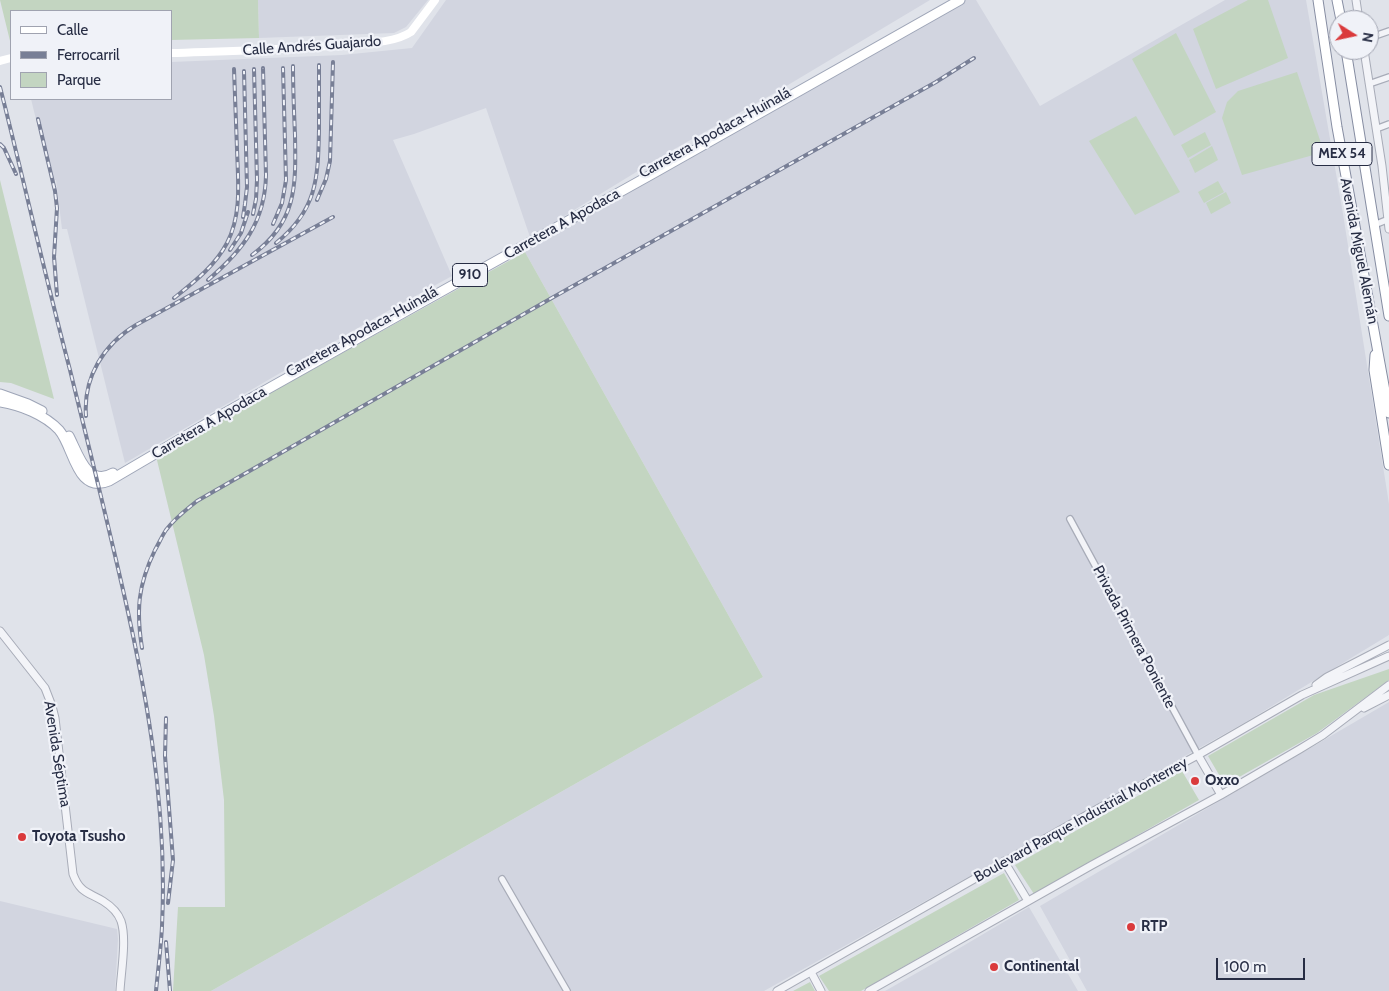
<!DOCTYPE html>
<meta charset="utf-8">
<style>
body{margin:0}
#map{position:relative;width:1389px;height:991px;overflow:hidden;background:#e0e3ea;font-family:Cabin,sans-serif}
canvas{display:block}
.legend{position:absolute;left:10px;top:10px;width:162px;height:90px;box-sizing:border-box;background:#f0f2f8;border:1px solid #a0a3b0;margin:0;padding:6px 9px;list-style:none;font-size:15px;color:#272d44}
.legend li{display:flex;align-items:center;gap:10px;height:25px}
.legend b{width:25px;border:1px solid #a0a3b0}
.north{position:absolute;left:1329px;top:10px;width:50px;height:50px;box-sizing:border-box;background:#f0f2f8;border:1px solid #a0a3b0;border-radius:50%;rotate:100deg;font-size:14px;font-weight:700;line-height:20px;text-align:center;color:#272d44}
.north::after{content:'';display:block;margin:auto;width:18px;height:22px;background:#da3a3c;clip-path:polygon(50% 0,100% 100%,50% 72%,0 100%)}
.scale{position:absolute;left:1216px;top:958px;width:89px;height:22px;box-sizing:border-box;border:2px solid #272d44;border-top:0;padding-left:6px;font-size:15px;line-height:18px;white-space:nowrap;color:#272d44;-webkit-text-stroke:4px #f0f2f8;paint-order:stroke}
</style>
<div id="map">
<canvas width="1389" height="991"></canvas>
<ul class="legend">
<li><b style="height:6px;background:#fff"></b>Calle</li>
<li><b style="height:6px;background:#787f96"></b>Ferrocarril</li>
<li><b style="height:14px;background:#c3d5c1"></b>Parque</li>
</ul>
<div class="north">N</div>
<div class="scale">100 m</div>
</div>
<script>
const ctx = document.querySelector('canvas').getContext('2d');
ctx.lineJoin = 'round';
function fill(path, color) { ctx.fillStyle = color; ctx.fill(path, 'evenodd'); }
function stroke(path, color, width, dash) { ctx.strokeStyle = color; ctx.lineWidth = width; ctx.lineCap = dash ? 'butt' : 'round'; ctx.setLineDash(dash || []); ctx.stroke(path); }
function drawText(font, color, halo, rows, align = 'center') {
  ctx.font = font + ' Cabin,sans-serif'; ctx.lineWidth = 4.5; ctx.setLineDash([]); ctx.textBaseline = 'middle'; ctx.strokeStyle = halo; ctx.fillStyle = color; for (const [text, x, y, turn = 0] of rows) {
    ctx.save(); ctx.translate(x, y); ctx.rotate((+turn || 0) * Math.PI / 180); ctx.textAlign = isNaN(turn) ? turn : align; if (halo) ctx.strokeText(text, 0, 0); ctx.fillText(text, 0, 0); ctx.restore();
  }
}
fill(new Path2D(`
 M258,0H428L406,27L394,33L259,38Z
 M446,0H930L778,91L669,152L530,237L486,108L414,134L393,140L452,276L375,318L125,463L67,229H62L56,180L51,181L31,99H171V62L342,55L412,48Z
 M964,0H976L1040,106L1225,0H1306L1343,214L1389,504V635L1244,723L764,991H211L763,677L525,252Z
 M1389,702V991H1087L1040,906Z
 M0,901L117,929L118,939L115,991H0Z
 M1029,907L1078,991H885L936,962Z`), '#d2d5e0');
fill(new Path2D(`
 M0,0H258L259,38L171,40V11H11V45Z
 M1248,0H1268L1288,58L1216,89L1193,29Z
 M1176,33L1216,112L1174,136L1132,59Z
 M1297,72L1324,152L1242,175L1222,118L1227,102L1238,91Z
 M1136,116L1180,192L1135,215L1089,141Z
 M1205,132L1211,145L1188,158L1181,145Z
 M1212,146L1218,160L1195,173L1189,160Z
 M0,180L54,399L11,383L0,382Z
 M1218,181L1224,192L1204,203L1198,192Z
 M1226,192L1231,203L1211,214L1206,203Z
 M525,252L763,677L211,991H173L178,907H225L224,800L214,716L204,655L156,456Z
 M1389,669V680L1317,733L1225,785L1208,756L1314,695Z
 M1182,771L1199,800L1034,894L1015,865Z
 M1004,873L1019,900L861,991H829L819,976Z
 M810,982L815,991H793Z`), '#c3d5c1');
const minor = new Path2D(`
 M1369,38L1389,31
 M1369,84L1389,77
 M1376,129L1389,124
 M1374,225L1389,219
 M1070,519L1198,755
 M502,879L567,991`);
const tertiary = new Path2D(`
 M1356,0L1359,20
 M1364,50L1382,166L1389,229
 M0,631L45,688L52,706L55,718L73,874C80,893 88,892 103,901C111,906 118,913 121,921C127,939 121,972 120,991
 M1316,685L1327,677L1389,645
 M1364,708L1389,695
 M1198,755L1221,795
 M1004,861L1028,901
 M811,972L821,991
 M777,991L1101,807L1198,755L1302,695L1389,656
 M869,991L1092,865L1221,795L1300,749L1323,735L1389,685`);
const primary = new Path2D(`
 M0,394L28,404L42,411
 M0,402C20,405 45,415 59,430C74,447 76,495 109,481L223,414L419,304L654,173L960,0
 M69,436C78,453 87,488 113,473`);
const trunk = new Path2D(`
 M1318,0L1337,127L1389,413
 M1337,0L1341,20
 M1346,50L1389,316
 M1375,355L1374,370L1389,465`);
stroke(minor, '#a8acb8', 8);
stroke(tertiary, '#a8acb8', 9);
stroke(primary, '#9ea5b7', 11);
stroke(trunk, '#868da2', 11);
stroke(minor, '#f3f4f8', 5.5);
stroke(tertiary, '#f3f4f8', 7);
stroke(new Path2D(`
 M171,53C228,51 284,50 340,45C362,43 393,44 411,32L435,0
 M0,61L11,58`), '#fff', 8);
stroke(primary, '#fff', 9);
stroke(trunk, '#fff', 9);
const rail = new Path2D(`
 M0,87C24,181 45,276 70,370C86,435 102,499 117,564C145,682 168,804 162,926C161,948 158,970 156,991
 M38,119L55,191L57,208L54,257L57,295
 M0,144L4,148L16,174
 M317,200L326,179L330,161L333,62
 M253,214L256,199L257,180L254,69
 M243,217L245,204L247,187L244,71
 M273,224L282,203L286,180L283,68
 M276,243C317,210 318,179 319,130C319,109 319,87 319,65
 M230,250L241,233L248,212
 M252,255C297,222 296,186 295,135C294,112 293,89 293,66
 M208,280C243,250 265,222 266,175L263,68
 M174,298C194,282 215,266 227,243C242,214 238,181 237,149C236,123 235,96 234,69
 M86,416C83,377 104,344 136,325L333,217
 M142,648C136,610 138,585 155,550C159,543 162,536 166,530C175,518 186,510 197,501L550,299L936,82L974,58
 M166,718L165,756L173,860L168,903
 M166,942L170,991`);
stroke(rail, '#787f96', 4);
stroke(rail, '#f0f2f8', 2, [5.5]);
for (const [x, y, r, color] of [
 [1195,781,5,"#da3a3c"],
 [22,837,5,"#da3a3c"],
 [1131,927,5,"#da3a3c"],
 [994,967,5,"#da3a3c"]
]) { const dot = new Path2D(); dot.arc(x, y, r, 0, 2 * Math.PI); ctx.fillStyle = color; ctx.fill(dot); stroke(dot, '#f0f2f8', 2); }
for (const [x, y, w] of [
 [1342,154,60],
 [470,275,35]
]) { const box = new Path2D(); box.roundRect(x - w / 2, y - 11.5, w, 23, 4); ctx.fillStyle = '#f0f2f8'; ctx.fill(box); stroke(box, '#272d44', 1); }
drawText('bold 14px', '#272d44', null, [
 ["MEX 54",1342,154],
 ["910",470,275]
]);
drawText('15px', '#272d44', '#f0f2f8', [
 ["Calle Andrés Guajardo",312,46,-4],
 ["Carretera Apodaca-Huinalá",715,133,-29],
 ["Carretera A Apodaca",562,224,-29],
 ["Avenida Miguel Alemán",1359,251,79],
 ["Carretera Apodaca-Huinalá",362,332,-29],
 ["Carretera A Apodaca",209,423,-30],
 ["Privada Primera Poniente",1134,637,62],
 ["Avenida Séptima",57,754,81],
 ["Boulevard Parque Industrial Monterrey",1081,820,-29]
]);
drawText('bold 15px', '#272d44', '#f0f2f8', [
 ["Oxxo",1205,781],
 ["Toyota Tsusho",32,837],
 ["RTP",1141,927],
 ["Continental",1004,967]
], 'left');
</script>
